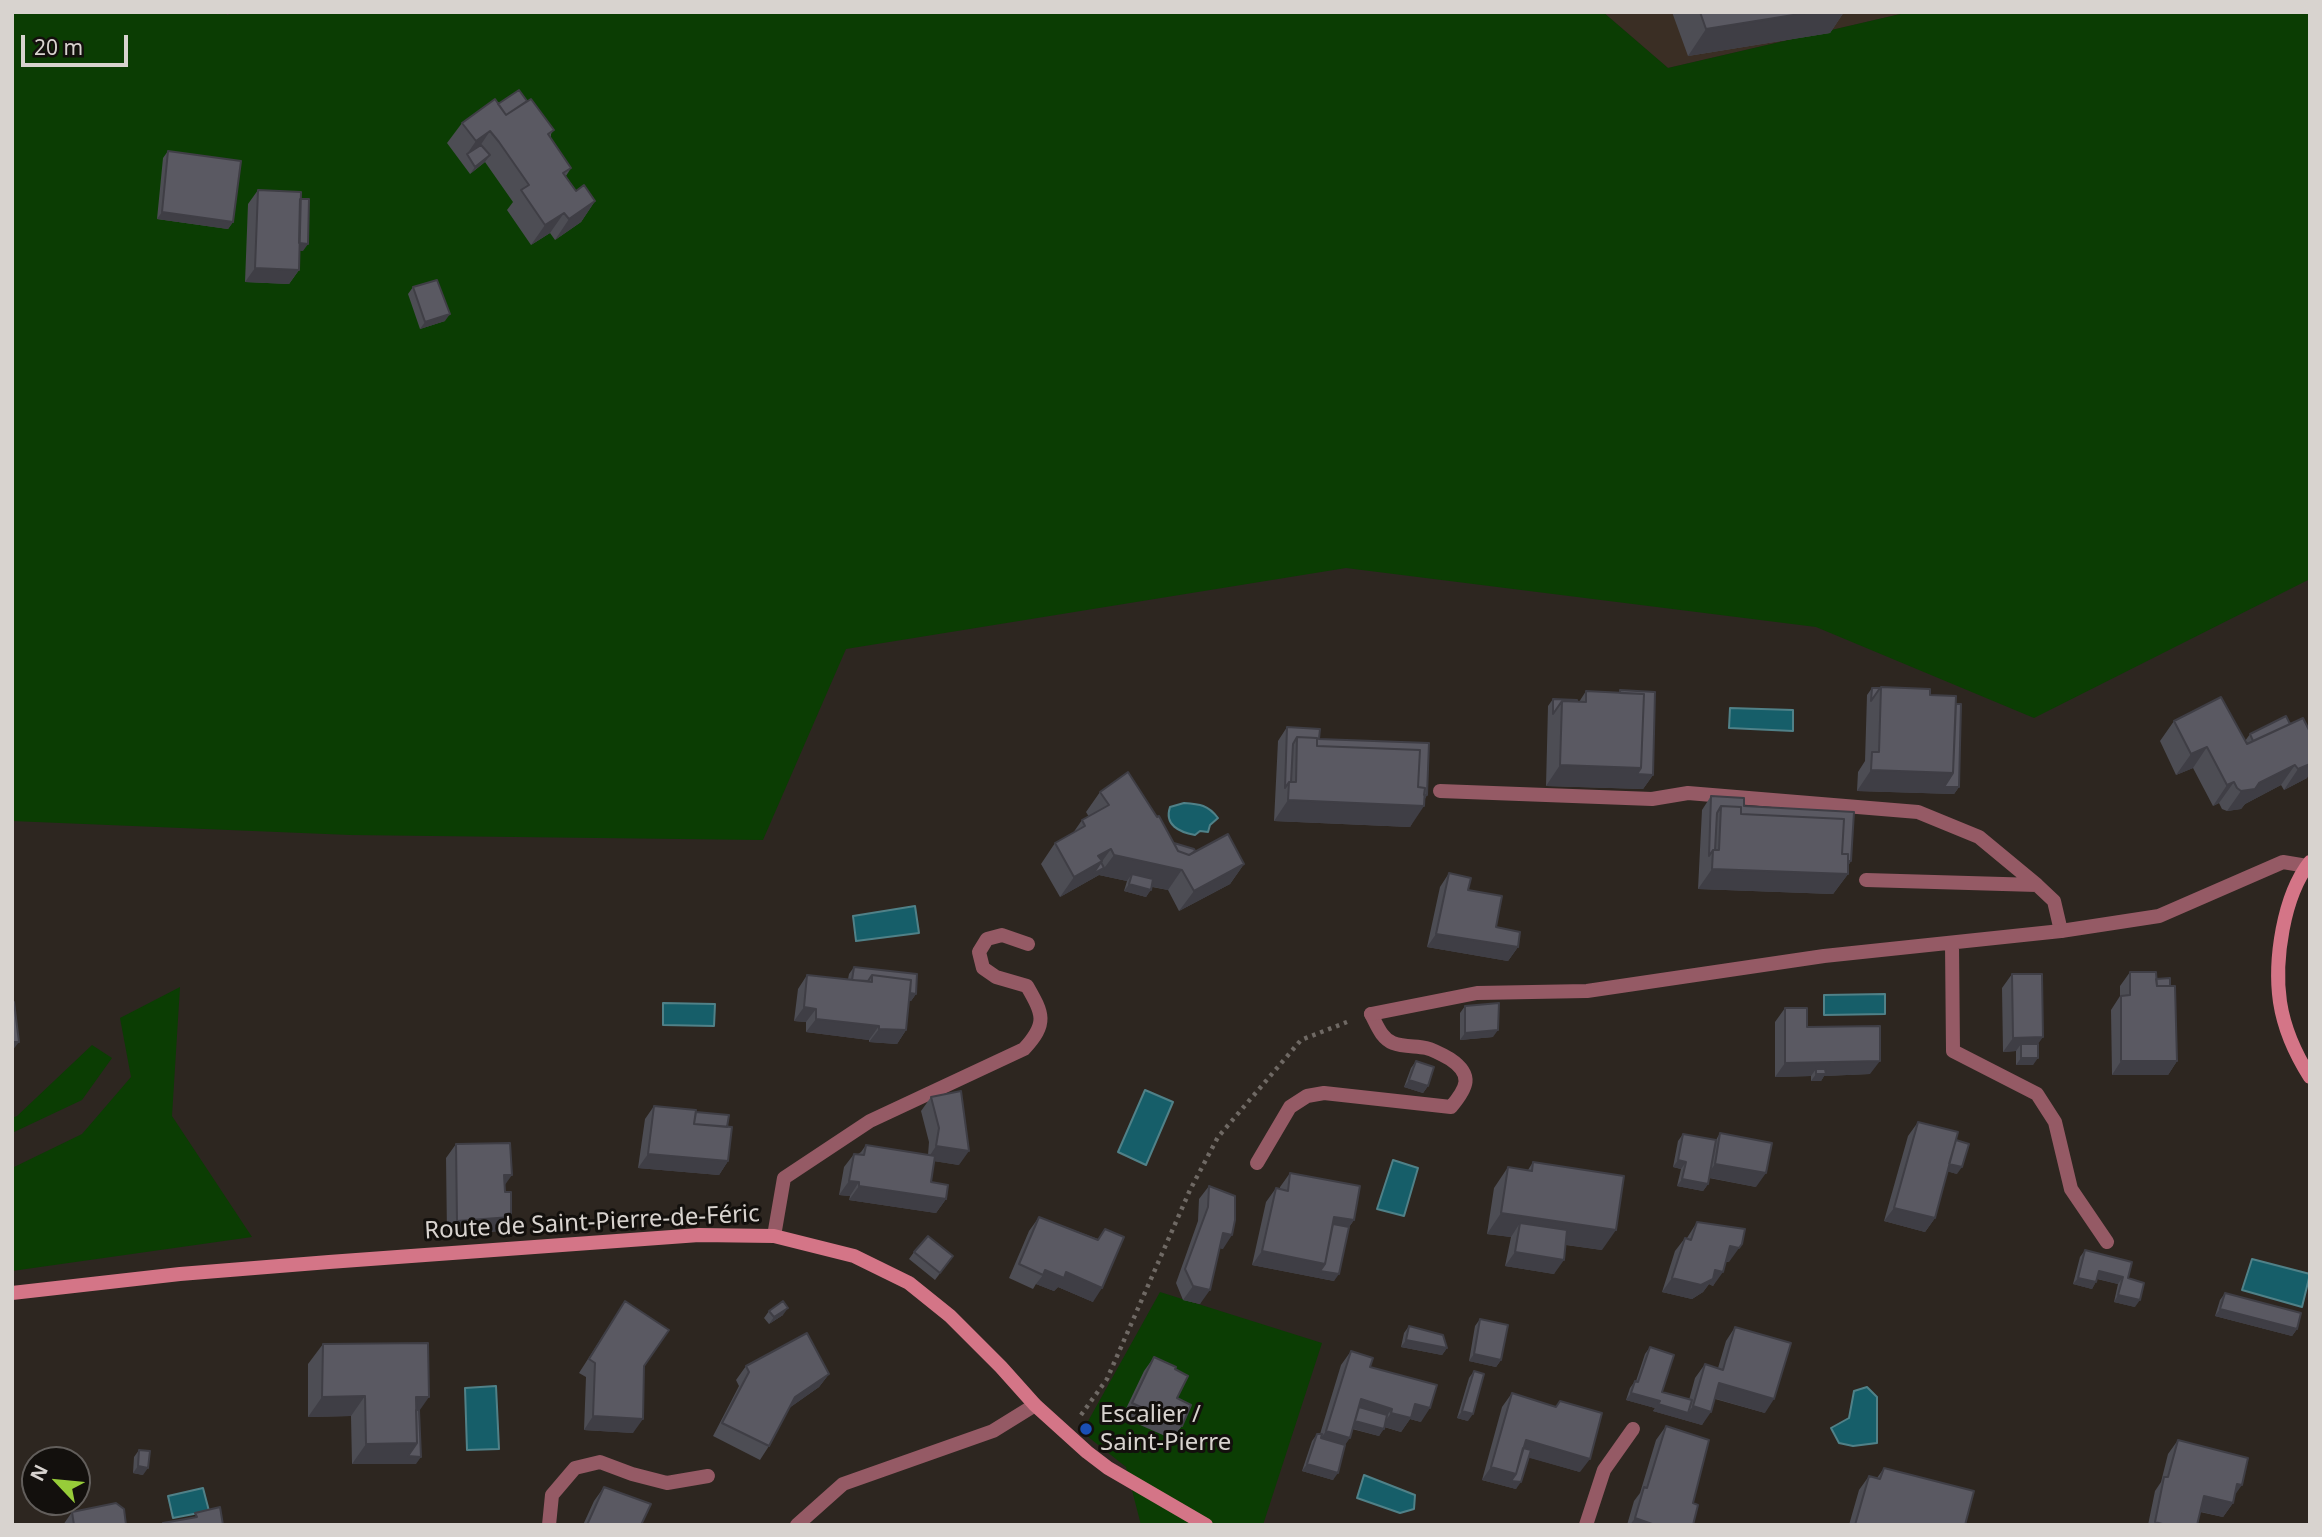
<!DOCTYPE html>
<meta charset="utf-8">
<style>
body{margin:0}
#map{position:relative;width:2322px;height:1537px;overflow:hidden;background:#2d2620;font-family:"Noto Sans",sans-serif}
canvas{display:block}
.frame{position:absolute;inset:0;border:14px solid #d8d3cf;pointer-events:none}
.north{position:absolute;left:21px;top:1446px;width:70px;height:70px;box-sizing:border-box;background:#13100d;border:2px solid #625e5b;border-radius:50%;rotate:296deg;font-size:19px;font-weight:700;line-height:28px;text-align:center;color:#d8d3cf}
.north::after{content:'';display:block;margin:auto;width:24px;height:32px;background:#97cc39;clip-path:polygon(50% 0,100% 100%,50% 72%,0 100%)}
.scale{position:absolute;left:21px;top:35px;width:107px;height:32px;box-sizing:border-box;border:4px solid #d8d3cf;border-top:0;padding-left:9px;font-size:21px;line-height:24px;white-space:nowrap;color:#d8d3cf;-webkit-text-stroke:5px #13100d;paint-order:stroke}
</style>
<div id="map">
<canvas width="2322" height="1537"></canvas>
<div class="frame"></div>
<div class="north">N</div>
<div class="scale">20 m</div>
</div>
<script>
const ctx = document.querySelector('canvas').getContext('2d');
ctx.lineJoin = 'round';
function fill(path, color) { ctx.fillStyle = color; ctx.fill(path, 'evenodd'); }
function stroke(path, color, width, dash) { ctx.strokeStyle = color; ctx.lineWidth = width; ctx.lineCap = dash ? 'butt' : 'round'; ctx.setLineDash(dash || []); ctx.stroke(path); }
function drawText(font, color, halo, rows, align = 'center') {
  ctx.font = font + ' "Noto Sans",sans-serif'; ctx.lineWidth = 6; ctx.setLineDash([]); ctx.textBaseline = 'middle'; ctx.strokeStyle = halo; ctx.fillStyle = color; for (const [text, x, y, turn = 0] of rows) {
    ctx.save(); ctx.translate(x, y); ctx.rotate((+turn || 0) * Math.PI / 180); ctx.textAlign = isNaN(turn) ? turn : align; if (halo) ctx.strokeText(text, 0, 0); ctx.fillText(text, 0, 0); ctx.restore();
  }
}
fill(new Path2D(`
 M1603,12H1909L1668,68Z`), '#3a2e24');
fill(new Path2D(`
 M12,12H225L227,15L235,12H1603L1668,68L1909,12H2310V579L2034,718L1816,627L1346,568L846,649L763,840L350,835L12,821Z
 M180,987L172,1116L252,1237L12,1271V1168L82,1134L131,1077L120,1018Z
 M92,1045L112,1058L82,1100L12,1133V1118L17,1116Z
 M1160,1292L1322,1343L1263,1525H1141L1126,1467L1082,1432Z`), '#0b3d03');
const water = new Path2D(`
 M1730,708L1793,710V731L1729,728Z
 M1184,803C1200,804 1208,805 1218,818L1210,825L1208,832L1200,831L1195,835C1179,832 1164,825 1170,807Z
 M915,906L919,933L856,941L853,916Z
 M1885,994V1014L1824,1015V995Z
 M663,1003L715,1004L714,1026L663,1025Z
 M1145,1090L1173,1102L1146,1165L1118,1152Z
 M1393,1160L1418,1168L1404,1216L1377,1209Z
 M2252,1259L2310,1274L2302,1307L2242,1290Z
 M496,1386L499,1449L467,1450L465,1388Z
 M1867,1387L1877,1397V1443L1853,1446L1839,1443L1831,1428L1849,1418L1854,1391Z
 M1364,1475L1415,1495L1414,1509L1400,1513L1357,1498Z
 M203,1488L209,1511L173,1518L168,1496Z`);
fill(water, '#165e69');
stroke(water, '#508188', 2);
stroke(new Path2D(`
 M1081,1415L1107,1379L1190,1190L1218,1137L1301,1040L1347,1022`), '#6f6964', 4.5, [3.5, 5]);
stroke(new Path2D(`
 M1440,791L1652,799L1688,793L1918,812L1979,837L2037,885L2054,901L2061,931
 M1866,880L2037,885
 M1257,1163L1290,1107L1307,1096L1324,1093L1451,1107C1467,1088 1474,1075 1450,1059C1443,1055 1434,1050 1426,1048C1416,1046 1403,1047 1393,1043C1381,1038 1377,1025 1371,1014
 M1586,1525L1604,1470L1633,1429`), '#955a65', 14);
stroke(new Path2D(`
 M1952,944L1953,1051L2037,1094L2055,1122L2071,1189L2107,1242
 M1371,1014L1477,993L1587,991L1824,956L2061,931L2159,916L2283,862L2307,866
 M774,1236L784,1178L870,1121L1024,1049C1048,1023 1043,1014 1027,986L996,977L983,968L979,952L987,939L1002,935L1028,944
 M549,1525L552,1495L575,1468L600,1462L632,1474L667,1483L708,1476
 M797,1525L843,1484L993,1431L1035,1405`), '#955a65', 14);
stroke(new Path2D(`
 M2310,862C2283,896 2274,961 2280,1002C2284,1028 2296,1055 2310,1077
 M12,1293L180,1274L329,1262L699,1235L774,1236L854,1256L909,1283L950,1316L1001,1367L1035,1405L1087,1452L1108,1468L1206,1525`), '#d47587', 14);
fill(new Path2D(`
 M1672,12H1844L1830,33L1688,56Z
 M527,101L554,130L551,134V139L571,168L566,176L576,191L595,201L581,222L555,240L550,233L531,245L507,210L513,202L485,162L470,174L447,143L462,123L498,104Z
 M168,151L233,222L228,229L157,219L163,158Z
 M258,190L303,251L299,250V270L289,284L245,282L248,204Z
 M413,287L445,321L420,329L408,294Z
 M1881,687L1930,695L1959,787L1954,794L1857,791L1858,772L1865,761L1867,695L1872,688H1880Z
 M1620,690L1653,775L1643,789L1546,786L1548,706L1553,699L1579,702L1586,691L1619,693Z
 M2286,716L2307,778L2284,790L2281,785L2245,804L2241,809L2227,811L2222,809L2219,803L2213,806L2193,768L2176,775L2160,741L2174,721L2245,741L2250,734Z
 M1287,727L1319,739L1427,795L1410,827L1274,821L1278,741Z
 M1100,792L1174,843L1195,851L1244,864L1230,884L1179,911L1168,890L1152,887L1146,897L1124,891L1127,881L1099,875L1060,897L1041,864L1055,843L1073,833L1082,820L1089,817L1086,812Z
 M1711,796L1744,806L1851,861L1848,866V874L1833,894L1698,889L1702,810Z
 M1449,873L1468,890L1496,927L1518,947L1508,961L1427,947L1440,887Z
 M854,967L916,994L911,1001H909L906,1030L897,1044L869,1042V1040L806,1032V1022L794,1021L798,989L807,975L848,979L849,974Z
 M2130,972L2156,979L2170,986L2177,1061L2168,1075H2112L2111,1010L2120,996V986Z
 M2012,974L2038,1044L2033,1065H2016V1051L2003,1052L2002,988Z
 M1465,1006L1493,1037L1460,1040V1013Z
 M1785,1008L1807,1027L1870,1074L1824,1076L1821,1081H1811V1076L1775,1077V1022Z
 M1416,1061L1428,1086L1423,1093L1404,1087L1411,1068Z
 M931,1097L959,1165L934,1161L931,1182L946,1199L936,1213L849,1200L850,1196L839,1195L844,1167L854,1154H858L861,1152L866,1145L928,1155L929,1142L921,1111Z
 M654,1106L727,1127L728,1161L719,1175L638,1168L645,1119Z
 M1918,1122L1956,1140L1957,1174L1947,1171L1935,1218L1925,1232L1884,1221L1908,1136Z
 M1720,1133L1756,1187L1709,1178L1708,1184L1703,1191L1677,1186L1681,1169L1673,1167L1678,1141L1683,1134L1716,1140Z
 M456,1144L505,1185V1192L511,1217L501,1231L447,1235L446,1158Z
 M1533,1162L1602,1250L1566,1245L1554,1274L1505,1266L1511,1237L1487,1234L1494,1188L1508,1167L1528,1170Z
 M1290,1173L1354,1220L1349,1227L1334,1281L1252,1265L1266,1202L1276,1188L1280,1189V1187Z
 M1209,1186L1223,1249L1220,1248L1200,1304L1183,1300L1176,1283L1198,1221L1199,1199Z
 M1039,1217L1098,1239L1105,1229L1093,1302L1058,1287L1054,1291L1036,1284L1033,1289L1009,1278L1029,1231Z
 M1697,1222L1729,1262H1726L1713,1286L1709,1284L1703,1292L1692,1299L1662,1292L1675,1251L1685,1238H1687Z
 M2085,1250L2128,1278L2135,1307L2114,1302L2118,1284L2097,1279L2092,1289L2073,1284L2080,1257Z
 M914,1252L953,1256L935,1280L909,1259Z
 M2225,1293L2297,1329L2292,1336L2215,1316L2220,1300Z
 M625,1301L644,1366L633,1433L584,1430L586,1377L579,1373Z
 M769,1311L783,1315L769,1324L764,1318Z
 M1480,1319L1501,1360L1496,1367L1469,1361L1475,1326Z
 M1409,1326L1447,1348L1442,1355L1401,1347L1404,1333Z
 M1735,1327L1765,1413L1715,1399L1702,1425L1653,1411L1655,1408L1626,1400L1630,1388L1635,1381H1636L1645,1354L1650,1347L1662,1392L1689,1400L1695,1378L1705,1364L1718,1368L1726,1341Z
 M323,1344L419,1410L416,1464H352L351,1416L308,1417V1364Z
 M1351,1351L1370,1367L1421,1422L1410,1419L1401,1432L1384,1427L1379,1436L1352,1429L1345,1445L1333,1480L1302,1471L1312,1441L1317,1434H1320L1341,1365Z
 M1154,1357L1175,1369L1177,1398L1182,1426L1172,1439L1122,1417L1144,1371Z
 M746,1366L829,1374L819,1387L789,1408L769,1446L760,1460L713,1436L739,1386L736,1380Z
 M1474,1371L1468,1421L1457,1418L1469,1378Z
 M1512,1393L1580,1472L1528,1457L1516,1489L1482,1480L1502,1407Z
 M1666,1426L1693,1503V1525H1627L1634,1501L1640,1493L1656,1440Z
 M2178,1440L2235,1495L2233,1503L2223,1517L2200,1512L2197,1525H2148L2155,1491L2161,1482L2168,1454Z
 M139,1450L143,1475L133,1473L134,1457Z
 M1884,1468L1965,1525H1849L1859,1490L1869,1476L1877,1478Z
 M604,1487L641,1525H583L594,1501Z
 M72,1512L126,1525H63Z`), '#4d4d54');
fill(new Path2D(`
 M1812,12H1844L1830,33L1688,56L1706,29Z
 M490,131L476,152L467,154L476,141Z
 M490,155L485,162L470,174L475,167Z
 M595,201L581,222L555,240L569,219Z
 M162,212L233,222L228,229L157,219Z
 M564,213L550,233L531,245L545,225Z
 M295,243L308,244L303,251L290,250Z
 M255,268L299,270L289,284L245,282Z
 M450,314L445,321L420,329L425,322Z
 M2207,747L2193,768L2176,775L2191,754Z
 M2310,764V774L2307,778L2284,790L2298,769Z
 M1560,765L1641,768L1653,775L1643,789L1546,786Z
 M2295,765L2281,785L2245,804L2241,809L2227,811L2241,791L2259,783Z
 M1871,770L1953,773L1959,787L1954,794L1857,791Z
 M2234,782L2219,803L2213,806L2227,785Z
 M1414,793L1427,795L1419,806H1424L1410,827L1274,821L1288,800Z
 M1111,849L1093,874L1104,868L1099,875L1060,897L1074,877L1098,856Z
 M1114,855L1193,864L1181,871L1168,890L1130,882L1132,874L1127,881L1099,875Z
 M1838,861H1851L1842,874H1848L1833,894L1698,889L1712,869Z
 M1244,864L1230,884L1179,911L1194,891Z
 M1129,884L1151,890L1146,897L1124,891Z
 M1436,934L1518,947L1508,961L1427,947Z
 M906,993L916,994L911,1001L901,1000Z
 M804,1007L816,1009L806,1022L794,1021Z
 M816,1019L879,1026L869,1040L806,1032Z
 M879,1029L906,1030L897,1044L869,1042Z
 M1498,1030L1493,1037L1460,1040L1465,1033Z
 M2043,1037L2033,1051L2021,1044L2016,1051L2003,1052L2013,1038Z
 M12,1042H19L12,1051Z
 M2021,1058H2038L2033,1065H2016Z
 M1880,1061L1870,1074L1824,1076L1821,1081H1811L1816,1074V1069L1811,1076L1775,1077L1785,1063Z
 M2121,1061H2177L2168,1075H2112Z
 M1409,1080L1428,1086L1423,1093L1404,1087Z
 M936,1146L969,1151L959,1165L927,1160Z
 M648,1154L728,1161L719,1175L638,1168Z
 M1678,1160L1686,1162L1681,1169L1673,1167Z
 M1947,1163L1962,1167L1957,1174L1942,1170Z
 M1715,1164L1766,1173L1756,1187L1706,1177Z
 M504,1175H512L502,1189Z
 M1682,1179L1708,1184L1703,1191L1677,1186Z
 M849,1181L859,1182L850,1196L839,1195Z
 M859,1186L946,1199L936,1213L849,1200Z
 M1894,1208L1935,1218L1925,1232L1884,1221Z
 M1501,1213L1616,1230L1602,1250L1518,1238L1520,1223L1511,1237L1487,1234Z
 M511,1217L501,1231L447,1235L457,1221Z
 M1334,1217L1354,1220L1344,1234L1328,1231Z
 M1223,1233L1232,1235L1223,1249L1214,1247Z
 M1742,1244L1729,1262L1720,1260L1730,1246Z
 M1262,1251L1325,1264L1339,1274L1334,1281L1252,1265Z
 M1515,1252L1564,1260L1554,1274L1505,1266Z
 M1045,1270L1066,1272L1102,1288L1093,1302L1058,1287L1054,1291L1036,1284L1043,1275Z
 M1715,1270L1723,1272L1713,1286L1709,1284L1703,1292L1692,1299L1662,1292L1672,1278Z
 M2099,1271L2123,1277L2118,1284L2094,1278Z
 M2078,1278L2096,1282L2092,1289L2073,1284Z
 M1193,1286L1210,1290L1200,1304L1183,1300Z
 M2118,1295L2140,1300L2135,1307L2114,1302Z
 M788,1308L783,1315L769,1324L774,1317Z
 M2220,1309L2297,1329L2292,1336L2215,1316Z
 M1406,1340L1447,1348L1442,1355L1401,1347Z
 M1474,1354L1501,1360L1496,1367L1469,1361Z
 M829,1374L819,1387L785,1411L795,1397Z
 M1719,1383L1774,1399L1765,1413L1710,1397Z
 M1631,1393L1660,1401L1655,1408L1626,1400Z
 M365,1396L351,1416L308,1417L322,1397Z
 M416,1397H429L415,1417Z
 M1361,1399L1392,1409L1382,1422L1356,1406Z
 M1415,1404L1430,1408L1421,1422L1410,1419L1401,1432L1382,1426L1391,1413Z
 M1658,1404L1688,1413L1693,1406L1711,1412L1702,1425L1653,1411Z
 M1462,1411L1473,1414L1468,1421L1457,1418Z
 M593,1416L643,1419L633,1433L584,1430Z
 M1352,1420L1384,1429L1379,1436L1347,1427Z
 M1326,1431L1350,1438L1340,1452L1316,1445Z
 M1526,1440L1590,1459L1580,1472L1519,1455Z
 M417,1443L421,1457L416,1464H352L366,1444Z
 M1307,1464L1338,1473L1333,1480L1302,1471Z
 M138,1466L148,1468L143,1475L133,1473Z
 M1491,1467L1516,1474L1521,1482L1516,1489L1482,1480Z
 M2237,1484L2242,1485L2232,1499Z
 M2204,1496L2233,1503L2223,1517L2194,1510Z
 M1635,1518L1655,1525H1630Z`), '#3f3e45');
const building = new Path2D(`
 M1700,12H1812L1706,29Z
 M519,90L527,101L506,115L498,104Z
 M495,99L506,115L531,99L554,130L548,134L571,168L563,173L576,191L584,185L595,201L569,219L564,213L545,225L521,190L529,185L499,142L490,131L476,141L462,123Z
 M481,145L490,155L475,167L467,154Z
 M168,151L241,161L233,222L162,212Z
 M258,190L301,192L299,270L255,268Z
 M300,199H309L308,244L299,243Z
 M437,280L450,314L425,322L413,287Z
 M1881,687L1930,689V695L1956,696L1953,773L1871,770L1872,752H1879Z
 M1872,688H1880L1871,701Z
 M1620,690L1655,692L1653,775L1637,774L1641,768L1644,694L1620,693Z
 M1586,691L1644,694L1641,768L1560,765L1562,701L1586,702Z
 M2221,697L2247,744L2303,718L2310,732V764L2298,769L2295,765L2259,783L2255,789L2241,791L2237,788L2234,782L2227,785L2207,747L2191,754L2174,721Z
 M1553,699L1577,700V701H1562L1553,714Z
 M1956,704H1961L1959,787H1944L1953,773Z
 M2286,716L2290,724L2253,741L2250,734Z
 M1287,727L1320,729L1319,739L1429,743L1427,795H1424L1425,788L1418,787L1420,750L1317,746V738L1297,737L1293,744L1291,782H1289L1285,788Z
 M1297,737L1317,738V746L1420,750L1418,787L1425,788L1424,806L1288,800L1289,782H1296Z
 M1128,772L1157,817L1159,816L1178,851L1189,855L1228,834L1244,864L1194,891L1182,870L1114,855L1111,849L1098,856L1102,861L1074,877L1055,843L1085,826L1082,820L1109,805L1100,792Z
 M1711,796L1744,798V806L1854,812L1851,861H1848V854H1842L1844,819L1741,814V807L1721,806L1717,813L1715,850H1713L1709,856Z
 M1721,806L1741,807V814L1844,819L1842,854H1848V874L1712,869L1713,850H1719Z
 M1174,843L1194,849L1195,851L1189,855L1178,851Z
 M1101,862L1104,868L1093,874Z
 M1449,873L1471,878L1468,890L1502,896L1496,927L1520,932L1518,947L1436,934Z
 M1132,874L1153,879L1151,890L1129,884Z
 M854,967L917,974L916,994L910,993L911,980L872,975L868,981L852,980Z
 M2130,972H2156L2157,986H2175L2177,1061H2121V996L2130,995Z
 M2012,974H2042L2043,1037L2013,1038Z
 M807,975L872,982V975L911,980L906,1030L879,1029V1026L816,1019V1009L804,1007Z
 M2170,978V986H2157L2156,979Z
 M12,1002H14L19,1042H12Z
 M1499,1003L1498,1030L1465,1033V1006Z
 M1785,1008H1807V1027L1880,1026V1061L1785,1063Z
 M2021,1044H2038V1058H2021Z
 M1416,1061L1434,1067L1428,1086L1409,1080Z
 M1816,1069H1825L1826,1074H1816Z
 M961,1091L969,1151L936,1146L939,1128L931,1097Z
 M654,1106L696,1110L694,1124L732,1127L728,1161L648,1154Z
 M696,1112L729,1115L727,1127L694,1124Z
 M1918,1122L1958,1132L1935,1218L1894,1208Z
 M1720,1133L1772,1143L1766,1173L1715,1164Z
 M1683,1134L1716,1140L1708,1184L1682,1179L1686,1162L1678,1160Z
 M1956,1140L1969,1144L1962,1167L1949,1164Z
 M510,1143L512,1175H504L505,1192H511V1217L457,1221L456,1144Z
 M866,1145L935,1156L931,1182L948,1185L946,1199L859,1186V1182L849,1181L854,1154L864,1155Z
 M1533,1162L1624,1176L1616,1230L1501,1213L1508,1167L1532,1171Z
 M1290,1173L1360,1186L1354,1220L1334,1217L1325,1264L1262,1251L1276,1188L1288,1191Z
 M1209,1186L1235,1196V1220L1232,1235L1223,1233L1210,1290L1193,1286L1185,1269L1208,1207Z
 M1039,1217L1098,1240L1105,1229L1124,1237L1102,1288L1066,1272L1064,1278L1045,1270L1043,1275L1019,1264Z
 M1697,1222L1745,1229L1742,1244L1739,1248L1730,1246L1723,1272L1715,1270L1713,1279L1701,1285L1672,1278L1685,1238L1691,1240Z
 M1520,1223L1567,1230L1564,1260L1515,1252Z
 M1333,1224L1349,1227L1339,1274L1320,1271L1325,1264Z
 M928,1236L953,1256L940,1273L914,1252Z
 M2085,1250L2132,1262L2128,1278L2144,1283L2140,1300L2118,1295L2123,1277L2099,1271L2096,1282L2078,1278Z
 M2225,1293L2301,1313L2297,1329L2220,1309Z
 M625,1301L669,1330L644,1366L643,1419L593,1416L595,1363L589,1359Z
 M783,1301L788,1308L774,1317L769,1311Z
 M1480,1319L1508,1325L1501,1360L1474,1354Z
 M1409,1326L1443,1335L1447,1348L1406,1340Z
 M1735,1327L1791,1343L1774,1399L1719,1383L1711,1412L1693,1406L1705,1364L1723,1370Z
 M807,1333L829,1374L795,1397L769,1446L722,1423L749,1372L746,1366Z
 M428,1343L429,1397H416L417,1443L366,1444L365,1396L322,1397L323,1344Z
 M1650,1347L1674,1355L1662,1392L1692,1400L1688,1413L1658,1404L1660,1401L1631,1393L1635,1381L1638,1382Z
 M1351,1351L1373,1358L1370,1367L1437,1385L1430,1408L1415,1404L1411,1418L1391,1413L1392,1409L1361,1399L1350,1438L1326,1431Z
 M1154,1357L1176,1367L1175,1369L1188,1376L1177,1398L1191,1405L1182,1426L1132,1403Z
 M1474,1371L1484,1374L1473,1414L1462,1411Z
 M1512,1393L1556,1407L1560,1401L1602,1413L1590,1459L1526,1440L1516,1474L1491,1467Z
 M1359,1407L1387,1415L1384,1429L1355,1421Z
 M416,1410H419L421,1457L408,1456L417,1443Z
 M1666,1426L1709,1440L1693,1503L1698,1505L1693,1525H1655L1635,1518L1644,1487L1647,1488Z
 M1317,1434H1322L1321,1438L1345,1445L1338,1473L1307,1464Z
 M2178,1440L2248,1458L2242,1485L2237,1484L2233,1503L2204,1496L2197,1525H2166L2155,1522L2164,1477H2168Z
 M1523,1448L1531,1450L1521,1482L1511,1481L1516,1474Z
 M139,1450L150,1451L148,1468L138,1466Z
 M1884,1468L1974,1491L1965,1525H1855L1869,1476L1880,1479Z
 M604,1487L651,1504L641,1525H587Z
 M116,1503L124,1509L126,1525H74L72,1512Z
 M220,1507L223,1525H164L163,1523L197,1517L195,1513Z`);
fill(building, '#5a5962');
stroke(building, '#3f3e45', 2);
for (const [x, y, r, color] of [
 [1086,1429,7,"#1a4fb4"]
]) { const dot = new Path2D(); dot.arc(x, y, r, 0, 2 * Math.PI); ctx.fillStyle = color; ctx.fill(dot); stroke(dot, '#13100d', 2.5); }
drawText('24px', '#d8d3cf', '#13100d', [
 ["Route de Saint-Pierre-de-Féric",592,1223,-3]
]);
drawText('24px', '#d8d3cf', '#13100d', [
 ["Escalier /",1100,1415],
 ["Saint-Pierre",1100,1443]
], 'left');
</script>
